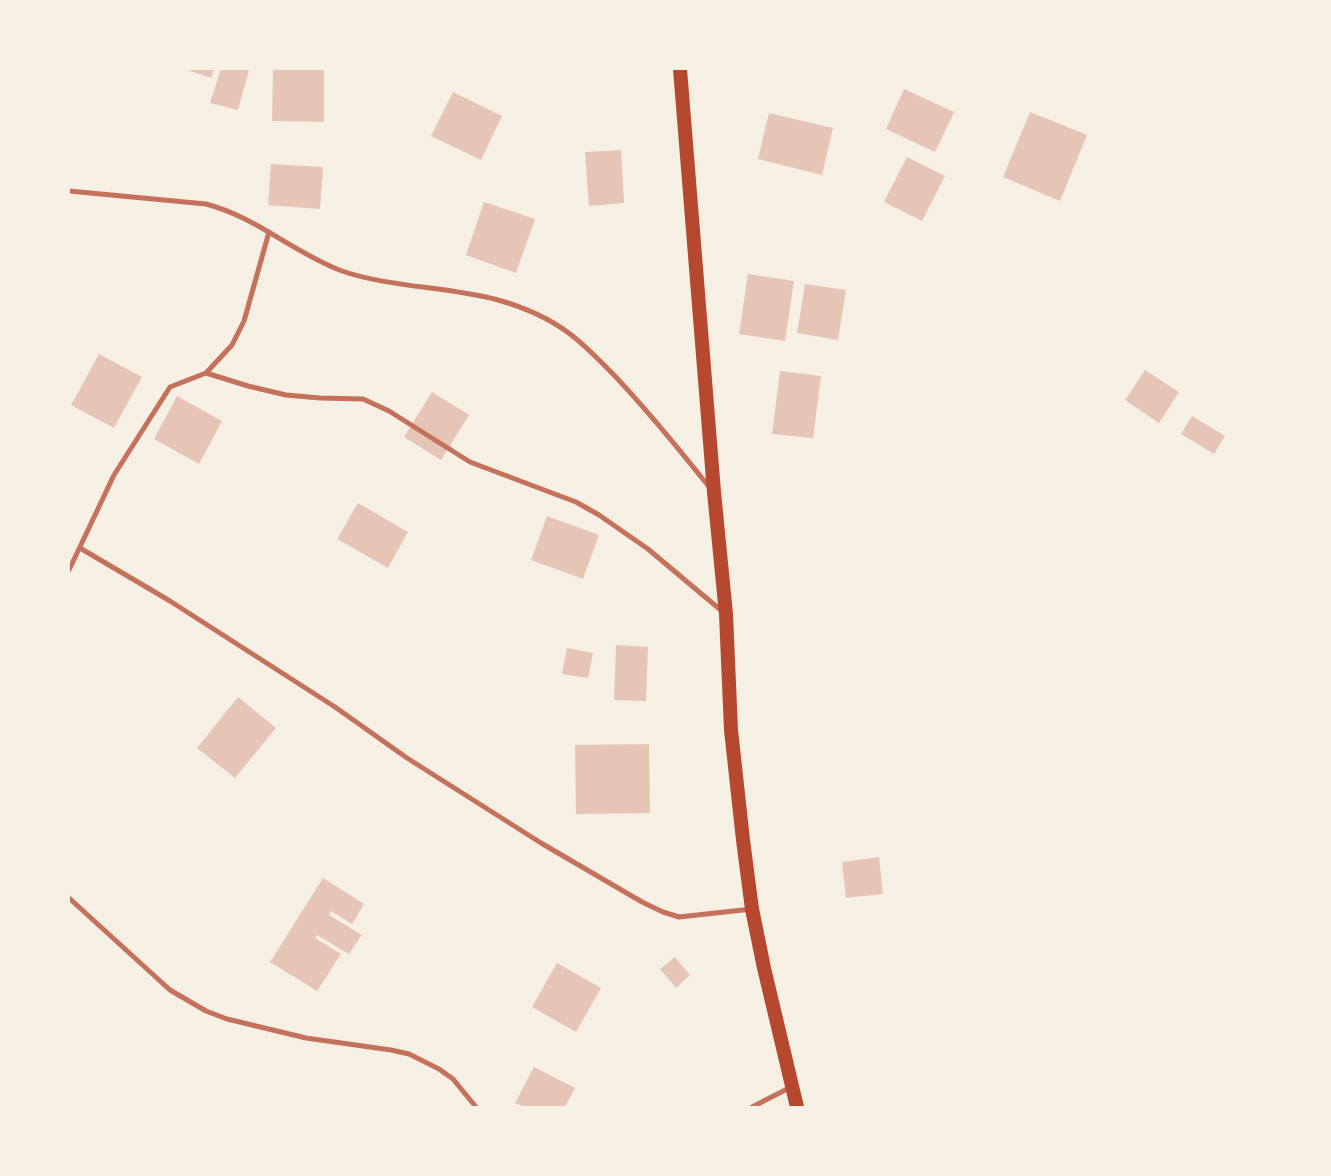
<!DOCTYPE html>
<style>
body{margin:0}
#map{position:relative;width:1331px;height:1176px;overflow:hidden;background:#f6efe4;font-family:"Times New Roman",serif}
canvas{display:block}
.frame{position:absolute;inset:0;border:70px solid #f6efe4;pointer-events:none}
</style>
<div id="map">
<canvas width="1331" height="1176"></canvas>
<div class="frame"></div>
</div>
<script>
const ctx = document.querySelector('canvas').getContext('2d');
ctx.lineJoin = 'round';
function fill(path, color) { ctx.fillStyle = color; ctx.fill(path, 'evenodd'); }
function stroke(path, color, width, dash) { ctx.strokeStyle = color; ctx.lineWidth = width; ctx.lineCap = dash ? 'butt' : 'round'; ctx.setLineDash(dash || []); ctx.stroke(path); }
fill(new Path2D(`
 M184,69H214L211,78Z
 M221,69L249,70L238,110L210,103Z
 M273,69H324V122L272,121Z
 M904,89L954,112L935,152L886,129Z
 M453,92L502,116L481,160L431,136Z
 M1030,112L1087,135L1060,201L1003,177Z
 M769,113L833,128L822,175L758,159Z
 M621,150L624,203L589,206L585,152Z
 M907,157L945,176L922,221L884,202Z
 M271,164L323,167L320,209L268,205Z
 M484,202L535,219L516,273L466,255Z
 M748,274L794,281L785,341L739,334Z
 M805,284L846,290L838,340L797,333Z
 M99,354L142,377L114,428L71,405Z
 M1145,370L1179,392L1159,423L1125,400Z
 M780,371L821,376L813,438L772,434Z
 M432,392L469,415L441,460L404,437Z
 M177,396L222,421L199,464L154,439Z
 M1192,416L1225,436L1214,454L1181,434Z
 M358,503L408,532L388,568L337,539Z
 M547,516L599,535L583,579L531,560Z
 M616,645L648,647L646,701L614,700Z
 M567,648L593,653L588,678L562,674Z
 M238,697L276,728L235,778L197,748Z
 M649,744L650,813L576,814L575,745Z
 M879,857L883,894L846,898L842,862Z
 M323,878L364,904L352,924L331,911L329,915L362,935L349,954L317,935L315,938L341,954L317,991L270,962Z
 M675,957L690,975L676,988L660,969Z
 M557,963L601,988L576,1032L532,1007Z
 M534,1067L575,1088L565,1107H524L515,1103Z`), '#e6c5b7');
stroke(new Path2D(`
 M69,191L206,204C256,217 294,253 342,271C392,288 447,286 498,300C523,307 549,318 570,334C586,346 600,361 614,375C648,411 679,449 710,488
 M206,373L248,386L286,395L320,398L363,399L389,411L470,462L576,502L599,515L648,549L723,612
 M80,548L170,601L335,707L407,758L541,843L642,902L663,912L679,917L752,909
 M69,570L114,475L170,387L206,373L232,345L244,321L269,232
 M69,898L170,990L206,1011L227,1019L306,1038L391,1050L409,1054L439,1069L453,1079L476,1107
 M752,1107L791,1087`), '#c5725c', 5);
stroke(new Path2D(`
 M680,69L714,492L726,614L731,730L743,840L752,909L764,968L797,1107`), '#b5482f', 14);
</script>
